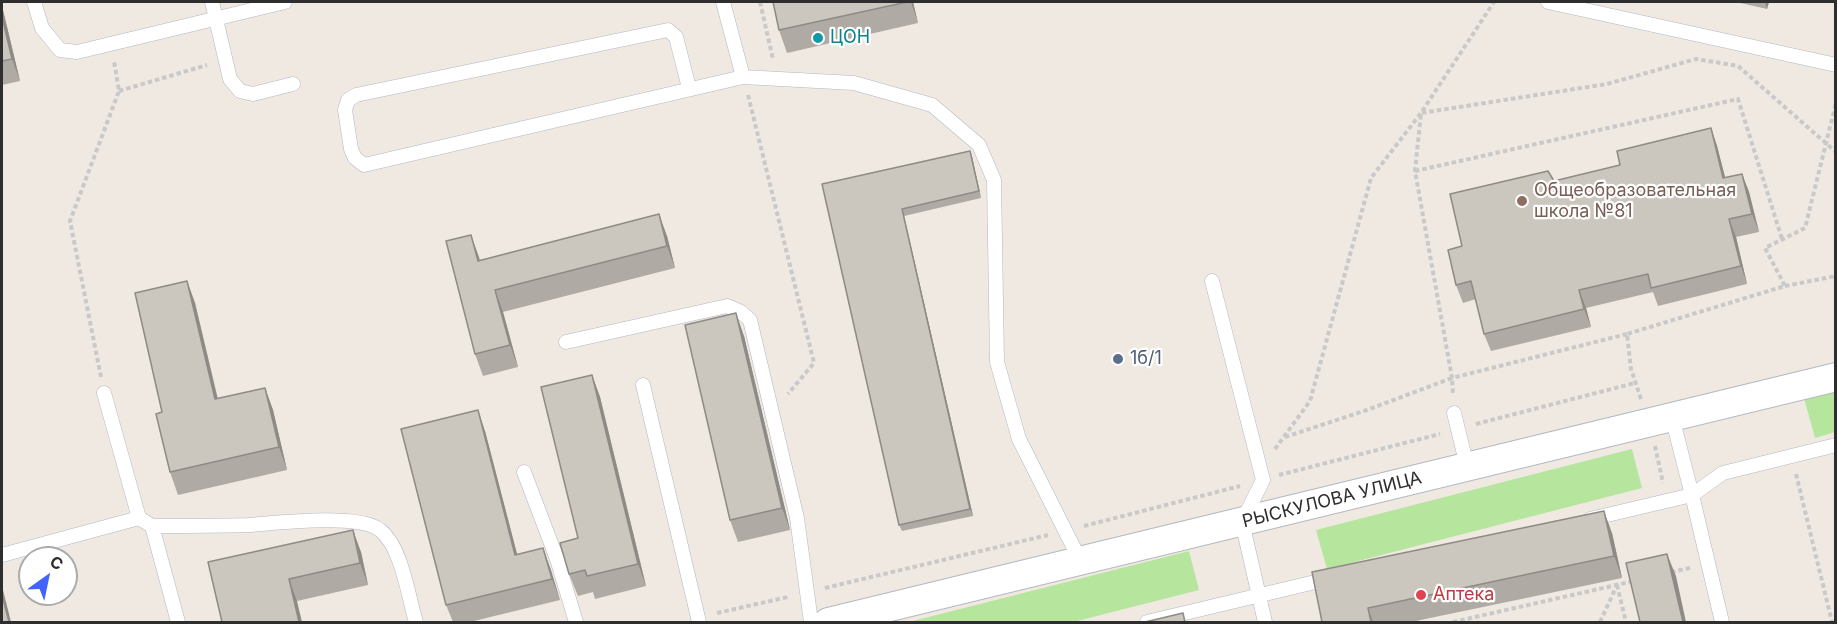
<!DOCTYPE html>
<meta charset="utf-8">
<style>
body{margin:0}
#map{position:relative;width:1837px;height:624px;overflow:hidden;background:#efe9e1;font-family:Inter,sans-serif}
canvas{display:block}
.frame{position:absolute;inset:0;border:3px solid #2e2e2e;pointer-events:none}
.north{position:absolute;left:18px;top:546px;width:60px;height:60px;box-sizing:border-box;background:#fff;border:2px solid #ababab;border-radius:50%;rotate:33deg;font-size:16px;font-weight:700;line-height:24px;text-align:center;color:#2e2e2e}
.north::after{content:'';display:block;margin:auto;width:21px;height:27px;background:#4264fb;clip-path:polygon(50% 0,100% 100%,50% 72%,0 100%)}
</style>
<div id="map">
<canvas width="1837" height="624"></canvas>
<div class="frame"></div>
<div class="north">С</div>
</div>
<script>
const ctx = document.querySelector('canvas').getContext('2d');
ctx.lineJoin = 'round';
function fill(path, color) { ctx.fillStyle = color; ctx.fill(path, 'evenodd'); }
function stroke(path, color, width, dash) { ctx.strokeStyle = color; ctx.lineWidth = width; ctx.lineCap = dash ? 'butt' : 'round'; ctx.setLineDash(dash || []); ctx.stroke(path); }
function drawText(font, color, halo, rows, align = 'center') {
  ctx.font = font + ' Inter,sans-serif'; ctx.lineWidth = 4.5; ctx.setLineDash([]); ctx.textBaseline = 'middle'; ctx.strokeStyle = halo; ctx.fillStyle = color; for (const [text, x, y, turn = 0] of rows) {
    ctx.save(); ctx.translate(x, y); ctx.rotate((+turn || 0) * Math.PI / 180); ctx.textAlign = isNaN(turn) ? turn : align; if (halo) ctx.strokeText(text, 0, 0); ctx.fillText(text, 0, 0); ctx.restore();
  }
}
fill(new Path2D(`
 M1835,390V432L1815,438L1804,398Z
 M1632,449L1642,488L1327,569L1316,530Z
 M1189,551L1199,590L1073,622H909Z`), '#b6e59e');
const service = new Path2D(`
 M34,2L42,28L60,50L77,52L285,2
 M212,2L230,79L240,91L253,94L293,84
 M723,2L743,77L854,83L932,105L979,145L994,180L997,362L1019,439L1081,562
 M1548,2L1836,65
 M689,88L676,37L668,30L356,95L348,100L345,110L351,149L355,158L364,165L743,77
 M1212,281L1263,480L1242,522L1265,622
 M566,342L727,306L741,312L750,320L797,518L811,622
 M643,385L699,622
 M104,393L139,518
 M1454,413L1467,466
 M524,472L557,559L576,622
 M1590,519L1692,495L1672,417
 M152,526L178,622
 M2,555L139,518L152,526C184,526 217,526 249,525C276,523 359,513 380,530C402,547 408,596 416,622
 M1147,622L1332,578
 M1722,622L1692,495L1723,473L1836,445`);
const minor = new Path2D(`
 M828,622L1836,377`);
stroke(service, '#b4b7c1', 15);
stroke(minor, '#b4b7c1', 30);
stroke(new Path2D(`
 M760,2L773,59
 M119,91L207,65
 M748,95L814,363L788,394
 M1415,171L1738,99L1782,239
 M1785,286L1836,276
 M1627,334L1452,378L1415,171L1421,113L1607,84L1696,59L1738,66L1836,152
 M101,377L70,221L119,91L114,61
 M1641,399L1631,369L1627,334L1785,286L1765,248L1805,228L1836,103
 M1476,424L1635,383
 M1285,437L1367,410L1452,378L1453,395
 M1655,446L1663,483
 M1275,449L1310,401L1371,178L1421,113L1494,2
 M1796,474L1832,622
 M1279,475L1440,434
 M1084,526L1240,486
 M1671,572L1690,568
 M1617,585L1626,622
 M825,588L1048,535
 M717,613L788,597
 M1453,622L1634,581
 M1600,622L1617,585`), '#c9c9c9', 4, [4.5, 3]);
stroke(service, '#fff', 14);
stroke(minor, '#fff', 28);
fill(new Path2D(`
 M773,2H913L918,23L787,53L779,30Z
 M1736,2H1769L1767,9Z
 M2,6L20,81L2,85Z
 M1711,128L1717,146L1725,178L1742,174L1749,192L1759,232L1736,237L1747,284L1658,306L1653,292L1586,308L1591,327L1491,351L1484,334L1476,299L1463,303L1456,285L1462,246L1554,181L1620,165Z
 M970,151L972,157L981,198L904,216L973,516L902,531L899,525L822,184Z
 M667,236L675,268L503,312L518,367L483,376L475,354L480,260Z
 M187,281L195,303L218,399L265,388L273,410L287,470L178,495L170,472L162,412Z
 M744,336L790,530L738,542L730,520Z
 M592,375L600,397L646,586L595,599L593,592L578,596L569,574L578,538Z
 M485,431L517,554L543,548L560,600L470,622H453L446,605Z
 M1612,533L1622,578L1411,622H1322L1312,572Z
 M361,552L368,585L297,601L208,562Z`), '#afaba4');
fill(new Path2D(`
 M911,2H913L918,23Z
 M1765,2H1769L1767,9Z
 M2,6L20,81L12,59L2,17Z
 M1711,128L1717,146L1730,196L1723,178Z
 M970,151L972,157L981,198L979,191Z
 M1742,174L1749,192L1759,232L1752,214Z
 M902,209L904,216L973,516L970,509Z
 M659,214L667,236L675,268L667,246Z
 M1729,219L1736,237L1747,284L1741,266Z
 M471,235L479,257L486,283L478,261Z
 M187,281L195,303L223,422L215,399Z
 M495,290L503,312L518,367L510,345Z
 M1579,290L1586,308L1591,327L1584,309Z
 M736,313L744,336L790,530L782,508Z
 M592,375L600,397L646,586L638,564Z
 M265,388L273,410L287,470L279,447Z
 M478,410L485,431L523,577L515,555Z
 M1604,511L1612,533L1622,578L1614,556Z
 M353,530L361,552L368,585L360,563Z
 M543,548L551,570L560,600L552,579Z
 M1667,554L1676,576L1686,622H1683Z
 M289,579L297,601L302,622H299Z
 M2,587L3,590L11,622H9L2,595Z
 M1368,608L1373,622H1371Z`), '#8e8b86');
const building = new Path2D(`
 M773,2H907L779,30Z
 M2,17L12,59L2,61Z
 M1711,128L1723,178L1742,174L1752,214L1729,219L1741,266L1651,288L1648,274L1579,290L1584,309L1484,334L1471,281L1456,285L1448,250L1462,246L1450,194L1548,171L1554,181L1620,165L1617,151Z
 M970,151L979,191L902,209L970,509L899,525L822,184Z
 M659,214L667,246L495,290L510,345L475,354L446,241L471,235L478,261Z
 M187,281L215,399L265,388L279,447L170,472L156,414L162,412L135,293Z
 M736,313L782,508L730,520L685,325Z
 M592,375L638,564L587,576L585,570L569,574L560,543L578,538L541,387Z
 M478,410L515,555L543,548L552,579L446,605L401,429Z
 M1604,511L1614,556L1368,608L1371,622H1322L1312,572Z
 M353,530L360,563L289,579L299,622H222L208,562Z
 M1667,554L1683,622H1640L1626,563Z
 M2,595L9,622H2Z
 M1183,613L1185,622H1145Z`);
fill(building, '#cbc7bf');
stroke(building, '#8e8b86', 1.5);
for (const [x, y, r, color] of [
 [818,38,6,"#0f9aa8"],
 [1522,201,6,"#8d6e63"],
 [1118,359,6,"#5c6f8a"],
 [1421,595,6,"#e0444e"]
]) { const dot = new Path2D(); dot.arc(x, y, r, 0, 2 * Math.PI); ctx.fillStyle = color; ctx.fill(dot); stroke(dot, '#fff', 2); }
drawText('18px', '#0d838f', '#fff', [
 ["ЦОН",830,38]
], 'left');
drawText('18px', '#785e54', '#fff', [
 ["Общеобразовательная",1534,191],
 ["школа №81",1534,212]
], 'left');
drawText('18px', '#4e5e75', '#fff', [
 ["1б/1",1130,359]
], 'left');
drawText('18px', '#2e2e2e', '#fff', [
 ["РЫСКУЛОВА УЛИЦА",1332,500,-14]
]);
drawText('18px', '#be3a42', '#fff', [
 ["Аптека",1433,595]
], 'left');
</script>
